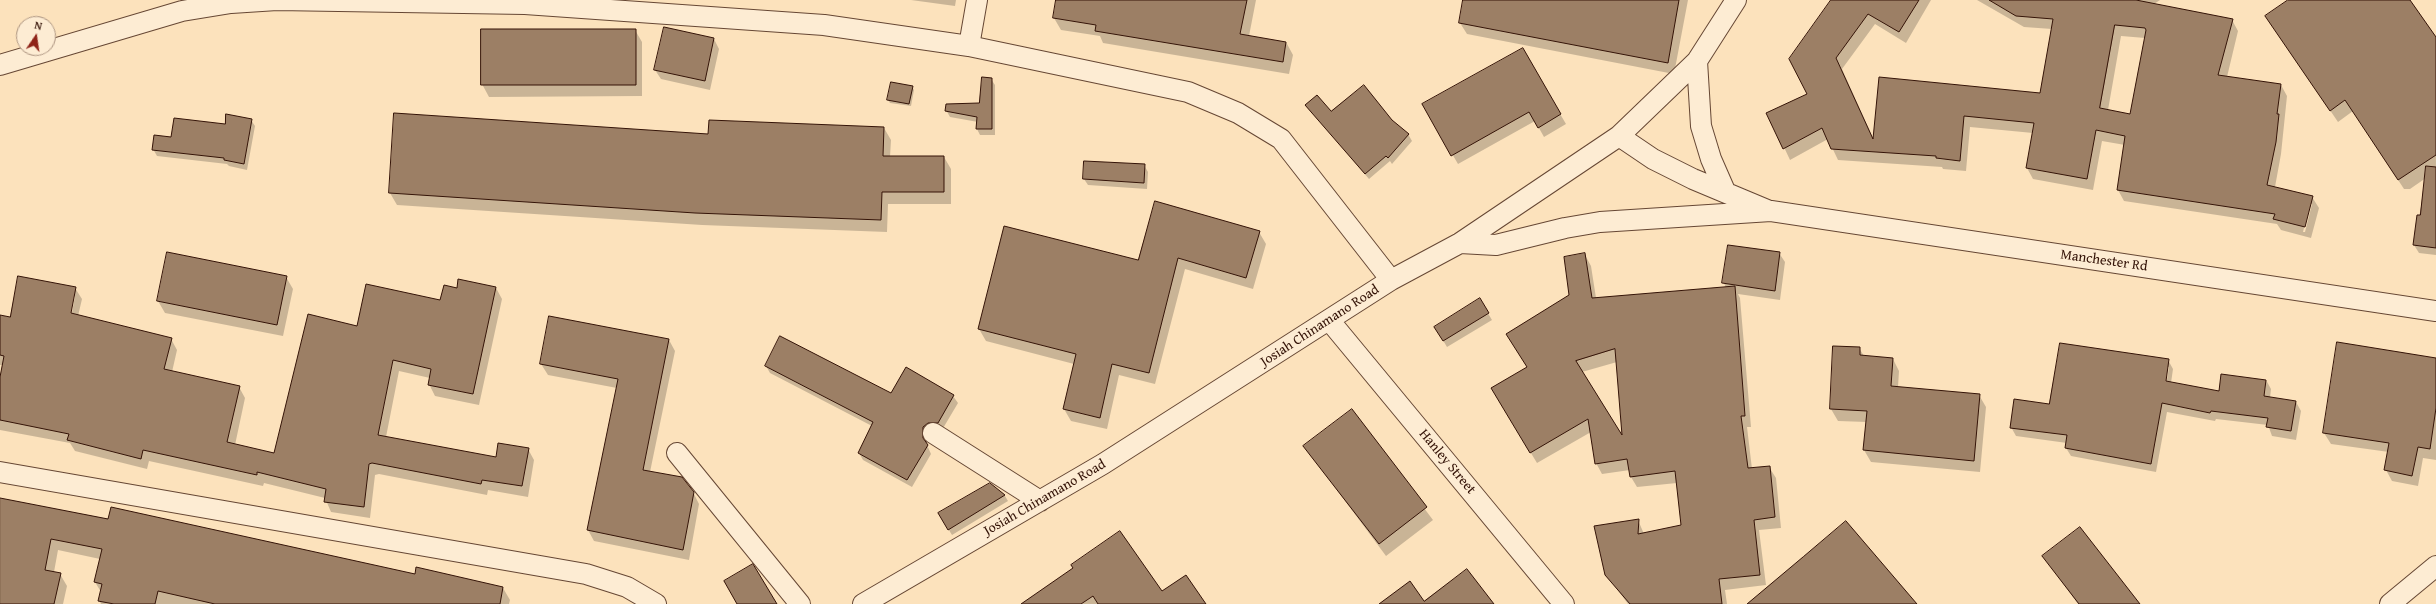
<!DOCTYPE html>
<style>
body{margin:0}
#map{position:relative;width:2436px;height:604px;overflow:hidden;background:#fce2bc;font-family:"Gentium Book Plus",serif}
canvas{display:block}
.north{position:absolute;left:16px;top:16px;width:40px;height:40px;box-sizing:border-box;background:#fdecd3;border:1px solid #ad9581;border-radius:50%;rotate:13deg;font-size:11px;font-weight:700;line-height:16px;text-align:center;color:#341307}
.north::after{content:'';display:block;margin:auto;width:14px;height:18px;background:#8f2418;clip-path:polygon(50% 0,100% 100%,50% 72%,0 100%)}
</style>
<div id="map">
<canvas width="2436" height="604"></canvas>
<div class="north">N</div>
</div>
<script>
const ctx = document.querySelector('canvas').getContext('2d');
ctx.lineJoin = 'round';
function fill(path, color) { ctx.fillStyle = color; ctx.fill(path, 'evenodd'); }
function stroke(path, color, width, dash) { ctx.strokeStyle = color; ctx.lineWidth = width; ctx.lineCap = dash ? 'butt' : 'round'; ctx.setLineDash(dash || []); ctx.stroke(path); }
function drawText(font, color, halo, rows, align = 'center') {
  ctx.font = font + ' "Gentium Book Plus",serif'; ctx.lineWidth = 3; ctx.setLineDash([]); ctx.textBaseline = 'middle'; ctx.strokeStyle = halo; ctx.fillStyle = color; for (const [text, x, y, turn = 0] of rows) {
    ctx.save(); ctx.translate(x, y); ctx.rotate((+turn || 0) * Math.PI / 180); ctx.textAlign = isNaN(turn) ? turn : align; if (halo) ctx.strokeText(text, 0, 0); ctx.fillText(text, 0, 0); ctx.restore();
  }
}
fill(new Path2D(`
 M911,0H956L955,6Z
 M1057,0H1256L1249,36L1286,42L1293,55L1289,74L1103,43L1100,36L1061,30L1054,18Z
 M1464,0H1688L1674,74L1467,34L1460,23Z
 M1832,0H1931L1906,43L1875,24L1842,69L1874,140L2040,94L2052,29L2024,27L1977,0H2160L2154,4L2232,20L2238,31L2227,77L2281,85L2287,96L2281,154L2275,187L2312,197L2319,208L2311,238L2281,230L2277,224L2124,201L2118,190L2125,145L2102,141L2093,190L2033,179L2027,168L2033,133L1970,127L1966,171L1943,169L1942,167L1838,160L1828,139L1790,160L1768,113L1809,94ZM2121,36L2145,38L2131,115L2108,110ZM2310,204H2312L2305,232H2303Z
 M2290,0H2409L2436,39V171L2410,189H2404L2353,111L2338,122L2266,16Z
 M665,28L714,39L719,49L710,90L661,79L655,70Z
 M635,30L642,42V96L489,97L482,84Z
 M1522,49L1566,124L1544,137L1535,121L1458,164L1423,104Z
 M991,79L995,85V135H980L977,129L978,122L950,117L946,110L980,104Z
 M912,87L914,90L911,106L890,103L888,100Z
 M1307,106L1331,112L1391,121L1408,134L1412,141L1392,164L1390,161L1369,179Z
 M251,120L255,126L247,170L229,166L227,164L157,156L153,149L172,138Z
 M884,128L891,140L890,157H944L951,169V204H888L887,232L702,225L397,205L390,193L709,135Z
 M1144,165L1148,172L1147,189L1088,185L1084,179Z
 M2424,190L2436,191V255L2419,253L2414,245Z
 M1259,232L1266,244L1253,289L1185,269L1155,384L1119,375L1107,429L1071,421L1064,409L1074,364L986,341L979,329L1138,262Z
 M1779,253L1785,262L1780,300L1738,294L1740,298L1751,427H1747L1752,469L1769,467L1776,478L1781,528L1759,530L1766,585L1725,590L1727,604H1628L1606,574L1638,520L1644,534L1682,526L1677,483L1637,487L1631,477L1630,470L1602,474L1596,463L1591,432L1537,463L1492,389L1528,368L1571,296L1585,255L1591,266L1596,298L1726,288L1724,283ZM1617,362L1623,439L1582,372Z
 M286,277L293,289L283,336L165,313L158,301Z
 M459,281L496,288L502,299L479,405L435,396L429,384L430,378L399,371L386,437L497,458L528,449L534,460L528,497L488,490L487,495L379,474L375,475L370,518L331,512L325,498L264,483L263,486L149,461L147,469L75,451L70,443L0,430V382L3,365H0V316L11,318L75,288L82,299L78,316L171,339L177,350L172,372L239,387L245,398L235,445L275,454L357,327L441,301L457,289ZM73,296H75L71,318H69Z
 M1480,300L1492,320L1447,347L1435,327Z
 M669,340L675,351L650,472L693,492L699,504L689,560L594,541L588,530L617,388L548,375L541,364Z
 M1859,348L1864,356L1893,359L1899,371L1898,387L1979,395L1986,407L1980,472L1871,462L1864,450L1867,422L1838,421L1831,409Z
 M2436,359V460L2423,458L2418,486L2392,481L2386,470L2389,452L2331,444L2324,433Z
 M2168,360L2173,369L2171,383L2220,392L2266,380L2271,389L2270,398L2296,402L2301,411L2296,440L2272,436L2268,425L2216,419L2215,421L2167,412L2156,472L2071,456L2066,448L2067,443L2016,436L2011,427L2050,405ZM2167,367H2169L2166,386H2164Z
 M766,366L891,394L953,396L958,403L942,430L927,435V445L931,454L912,487L863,460L859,453L872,426L770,373Z
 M1351,411L1433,520L1386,556L1305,447Z
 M990,484L1005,496L1008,501L952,535L939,514Z
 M0,499L415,575L417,568L503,588L510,600L509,604H101L99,600L101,592L95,582L100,559L58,550L54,572L60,574L67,586L63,604H0Z
 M2043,556L2138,604H2078Z
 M1162,592L1204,604H1034L1035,596Z`), '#0003');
const building = new Path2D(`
 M1056,0H1247L1240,34L1286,42L1283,62L1095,31L1096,25L1053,18Z
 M1463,0H1679L1668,63L1459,23Z
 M1831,0H1919L1899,32L1868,14L1836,58L1873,139L1879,77L2040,93L2053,19L2016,16L1989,0H2136L2233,19L2218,75L2281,84L2277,114H2279L2276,142L2267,185L2313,196L2305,227L2273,219L2275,214L2117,190L2125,136L2096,130L2087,179L2026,168L2034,123L1964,116L1960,161L1936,158V156L1831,149L1822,128L1783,149L1766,113L1807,94L1789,59ZM2115,25L2145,28L2146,30L2130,114L2100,108Z
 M2288,0H2410L2436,37V155L2398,180L2345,100L2330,111L2265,16Z
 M664,27L714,38L705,81L654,70Z
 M481,29H636V85H481Z
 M1523,48L1561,114L1538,128L1529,112L1451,156L1422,104Z
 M982,77L992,78V129H976L977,117L945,111L946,104L979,103Z
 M891,82L913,86L909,104L887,100Z
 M1364,85L1392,120L1409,134L1388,158L1386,156L1365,174L1305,105L1317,95L1331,111Z
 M394,113L708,134L709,120L884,127L883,156H944V192H882L881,220L695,213L389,193Z
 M226,114L252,119L244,164L224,160V158L152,150L154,135L171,137L174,118L225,124Z
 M1084,161L1145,164L1144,183L1083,179Z
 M2426,166L2436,167V248L2413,245L2417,215H2420Z
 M1155,201L1260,231L1246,278L1178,258L1149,373L1112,364L1100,418L1063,409L1076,354L978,329L1004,226L1138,260Z
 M1728,245L1780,252L1775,291L1722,283Z
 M167,252L287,276L277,325L157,301Z
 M1585,253L1592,298L1735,286L1745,416H1741L1748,468L1770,466L1775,517L1754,520L1760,575L1719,579L1722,604H1630L1605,575L1594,526L1639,519L1638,534L1681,525L1675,471L1630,477L1627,459L1595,464L1588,419L1530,453L1491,388L1527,367L1506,334L1569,295L1564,257ZM1615,349L1622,435L1576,361Z
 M18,276L76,287L71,313L172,338L164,369L240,386L227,442L274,453L308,314L357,326L366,284L440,300L444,285L457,288L458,279L496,287L473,394L428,385L431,369L393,360L378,435L496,457L498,443L529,448L522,486L482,480L481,484L372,463L369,464L364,507L324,502L326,489L257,472V475L143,450L141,459L67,440L69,434L0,420V377L4,356L0,355V315L10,317Z
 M1480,298L1489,313L1443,341L1434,327Z
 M549,316L669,339L643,470L682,477L694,492L683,550L587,530L618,379L540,364Z
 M780,336L891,393L906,367L954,395L938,423H928L923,427V438L928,445L907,480L858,453L873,422L765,366Z
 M2337,342L2436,358V408L2430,449L2418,447L2412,476L2384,470L2389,443L2323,433Z
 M2060,343L2169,359L2166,381L2219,391L2221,374L2266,380L2264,396L2296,401L2291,431L2266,427L2268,418L2211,411L2210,413L2162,403L2151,464L2065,448L2067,435L2010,428L2014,399L2049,404Z
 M1833,346L1860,347V355L1893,358L1891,386L1980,394L1974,461L1863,450L1867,411L1830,409Z
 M1352,409L1427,507L1379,544L1303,446Z
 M990,483L1005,495L948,530L938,513Z
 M0,498L108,519L111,507L415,574L416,567L503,587L500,604H215L158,591L155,604H114L98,601L102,584L94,582L102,549L51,539L45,570L61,573L54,604H0Z
 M1846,521L1917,604H1747L1803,557Z
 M2080,527L2140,604H2079L2042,556Z
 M1120,531L1162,591L1186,575L1206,604H1098L1093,596L1081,604H1021L1073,568L1071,565Z
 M753,564L777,604H737L724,581Z
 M1467,569L1494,604H1379L1410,581L1424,601Z`);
fill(building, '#9c7f65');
stroke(building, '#341307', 1);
const minor = new Path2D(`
 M969,46L977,0
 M1697,61L1701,126L1711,159L1725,191
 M0,65L182,11L231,3L277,0L525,4L824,25L969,46L1188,92L1238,113L1281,139L1391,280
 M1619,136L1653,159L1693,179L1767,210
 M1460,243L1496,245L1565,228L1600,222L1771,211L2436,311
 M1329,320L1564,604
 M933,433L1040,501
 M677,453L800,604
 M0,472L586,574L627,587L656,604
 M863,604L1103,464L1391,280L1460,243L1619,136L1697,61L1736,0
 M2390,604L2436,566`);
stroke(minor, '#664734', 22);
stroke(minor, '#fdecd3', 20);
drawText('14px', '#341307', '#fdecd3', [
 ["Manchester Rd",2104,261,8],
 ["Josiah Chinamano Road",1320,326,-33],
 ["Hanley Street",1447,462,50],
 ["Josiah Chinamano Road",1045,498,-30]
]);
</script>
